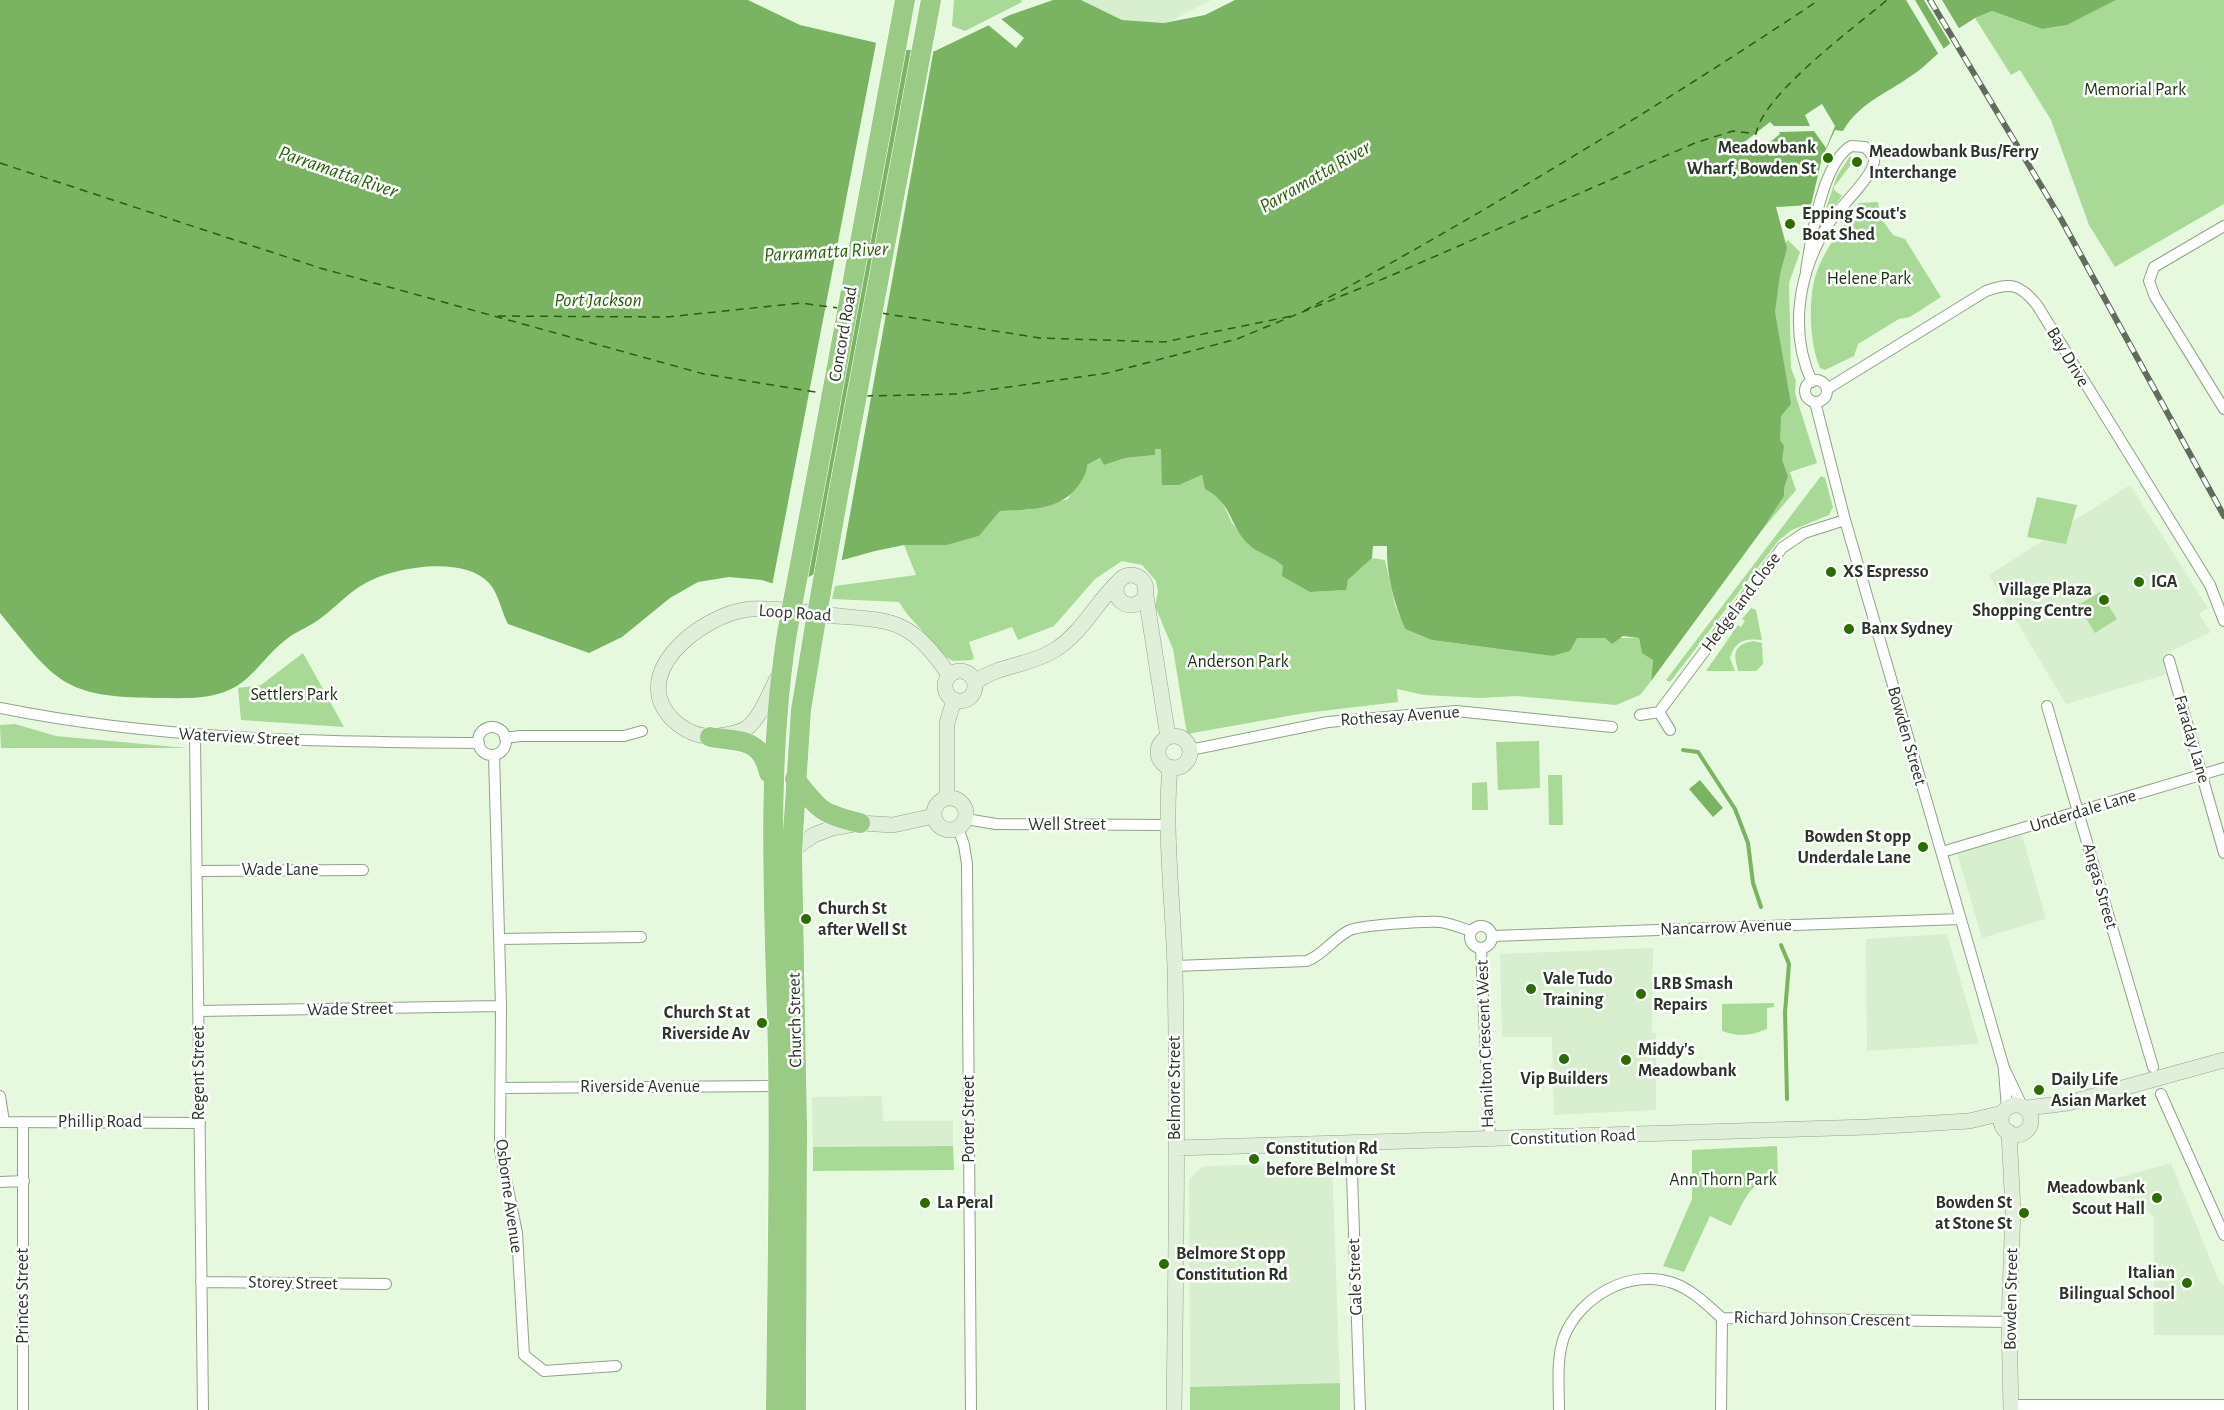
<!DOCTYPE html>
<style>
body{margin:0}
canvas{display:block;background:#e6f9df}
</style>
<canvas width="2224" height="1410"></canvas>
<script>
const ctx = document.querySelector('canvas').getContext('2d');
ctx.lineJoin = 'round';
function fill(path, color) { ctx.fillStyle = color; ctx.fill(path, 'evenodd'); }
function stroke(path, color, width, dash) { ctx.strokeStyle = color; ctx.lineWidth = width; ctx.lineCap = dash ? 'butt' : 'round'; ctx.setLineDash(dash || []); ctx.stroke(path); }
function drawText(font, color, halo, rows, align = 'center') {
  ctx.font = font + ' "Alegreya Sans",sans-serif'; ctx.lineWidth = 5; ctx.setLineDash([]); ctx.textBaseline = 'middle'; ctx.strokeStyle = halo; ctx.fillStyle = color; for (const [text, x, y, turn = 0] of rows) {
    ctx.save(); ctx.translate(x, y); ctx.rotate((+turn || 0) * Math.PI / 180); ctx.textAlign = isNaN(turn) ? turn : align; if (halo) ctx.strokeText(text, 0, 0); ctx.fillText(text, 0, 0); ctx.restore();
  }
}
fill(new Path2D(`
 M1081,0H1211L1167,23L1122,20Z
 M2130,485L2208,608L2199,614L2211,632L2163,655L2165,675L2066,704L1989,575Z
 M2022,835L2046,919L1982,938L1957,853Z
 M1947,934L1979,1044L1867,1051L1866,939Z
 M1653,948L1652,1032L1656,1033V1110L1554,1115L1552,1037H1502L1500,954Z
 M882,1096L883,1121H953V1146L813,1147L812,1097Z
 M1332,1163L1340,1383L1190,1387L1189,1179L1203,1166Z
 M2171,1163L2219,1281L2224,1285V1335H2154V1216L2106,1181Z`), '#d7efce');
fill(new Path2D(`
 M954,0H1021L1022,2L965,31L952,26Z
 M2116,0H2224V204L2115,267L2089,225L2051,120L2020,70L2011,75L1975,18L1992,11L2042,29L2067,25Z
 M1850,156L1853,162L1834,187V190L1842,196L1829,213L1825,211L1837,176Z
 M1878,202L1880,217L1893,235L1905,239L1941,297L1910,317L1899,319L1858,344L1854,356L1825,370L1820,368C1809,342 1807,293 1819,266C1828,244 1846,223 1859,203Z
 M1788,240L1800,252L1789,283L1791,368L1796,381L1795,393L1817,463L1790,472L1796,490L1762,530L1774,254Z
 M1154,449H1161L1179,485L1202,475L1220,497L1232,523L1249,545L1276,559L1310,592L1345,590L1348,580L1372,558L1385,560L1395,605L1405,629L1432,640L1552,656L1577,638H1639L1642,652L1653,660L1651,681L1640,695L1616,705L1516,696L1480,698L1424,695L1397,689L1398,702L1305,713L1187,734L1173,649L1155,606L1158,592L1156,581L1142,565L1122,561L1095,579L1054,626L1018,640L1012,627L969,642L974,658L972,660L953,661L946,657L907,614L899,602L832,599L835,586L916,575L904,545H947L979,536L1000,511L1028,510L1068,499L1087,465L1101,458L1104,465L1125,458L1154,455Z
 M1821,476L1825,478L1833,507L1829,515L1792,530L1779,540L1670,682L1666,680Z
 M2037,497L2077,505L2066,544L2027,537Z
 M2100,592L2117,619L2095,633L2078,605Z
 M1751,608L1756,610L1762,640C1746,638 1735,640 1730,658L1735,671H1706L1738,625L1741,627L1745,621L1742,619Z
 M1753,641L1762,643L1763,664L1756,671H1738C1735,656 1730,646 1753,641Z
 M303,653L344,727L241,720L238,688L261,685Z
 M15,724L56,736L187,748H1L0,725Z
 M1539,741L1540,788L1498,790L1496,742Z
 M1562,775L1563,825H1549L1548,775Z
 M1487,782L1488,810H1472V783Z
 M1774,1003V1007L1767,1008V1029C1750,1036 1739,1037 1722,1031V1004Z
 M953,1146L954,1170L813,1171V1147Z
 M1777,1146L1778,1176C1749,1180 1744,1202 1731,1226L1710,1216L1684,1272L1663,1266L1692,1199V1150Z
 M1340,1383V1410H1190V1387Z`), '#a9d996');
fill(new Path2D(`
 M0,0H748L800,25L907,50L935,51L1010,15L1053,0H1081L1122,20L1164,23L1205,15L1235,0H2116L2067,25L2042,29L1992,11L1975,18L1947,36L1951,43C1937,53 1924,68 1911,76C1886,94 1859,103 1843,131L1835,130L1822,158L1811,205L1776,207L1787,248L1780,274L1775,312L1791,404L1781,416L1780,440L1784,446L1782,460L1788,476L1784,488V496L1762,530L1651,681L1653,660L1642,653L1639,638L1623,636L1612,644L1605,638H1577L1570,651L1552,656L1432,640L1405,629C1394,603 1386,574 1387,546H1373L1372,558L1348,580L1346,590L1310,592L1282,576L1283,566C1273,556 1256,553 1247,543C1228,522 1232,503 1205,489L1202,475L1179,485H1162L1161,449H1155V455L1125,458L1104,465L1100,458L1087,465C1087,472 1083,479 1078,486C1061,510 1028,510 1000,511L979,536L947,545H904L875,551L839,561L799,582L777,585L762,580L729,577L698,582L670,598L622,637L589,653L508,624C501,611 499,594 489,583C463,555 393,567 364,584C348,593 336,607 321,618C309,627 294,632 283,642C264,657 252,680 229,690C207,700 181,698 157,698C63,697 57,683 0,613Z
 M1700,780L1723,808L1713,817L1689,789Z`), '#7ab362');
fill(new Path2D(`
 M1906,0H1915L1945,51L1939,55Z
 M1924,0H1942L1960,30L1974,22L1951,37L1954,43L1952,46Z
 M1000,18L1024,38L1016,48L987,24Z
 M877,38L906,46L807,581L776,588L772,586Z
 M913,47L934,48L841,564L816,577Z
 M1822,104L1835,126L1826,148L1814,131L1779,132L1780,134L1753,156L1743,143L1770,122L1774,126H1810L1805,115Z`), '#e6f9df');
stroke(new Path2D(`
 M1683,750L1698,752L1735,809L1748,843L1753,883L1761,907
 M1781,945L1789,964L1785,1012L1787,1099`), '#7ab362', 4);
stroke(new Path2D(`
 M0,163L320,268L704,374L822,393
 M1304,311C1481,215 1652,111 1819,0
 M881,313L1040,338L1164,342L1292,316
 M498,316L667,317L801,303L838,308
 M865,396L959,394L1108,373L1237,339L1390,276L1695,143L1733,131L1756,134C1762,95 1855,27 1887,0`), '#2a5f09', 1.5, [8, 6]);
const street = new Path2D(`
 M2224,226L2154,267L2149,281L2155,297L2224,409
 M1806,271C1811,239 1822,163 1851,146L1865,147L1874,157C1878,173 1839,207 1829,223C1799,270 1788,330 1812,382
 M1805 391a11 11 0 1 1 22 0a11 11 0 1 1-22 0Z
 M1827,389L1986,291C2011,282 2020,284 2037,305L2210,585L2224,621
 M1815,402L1845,520L2004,1068L2022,1106
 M2169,660L2224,853
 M2047,706L2153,1067
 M0,708C158,740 319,742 479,743
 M1640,715L1659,712
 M478 741a14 14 0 1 1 28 0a14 14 0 1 1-28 0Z
 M1670,730L1659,712L1782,548L1804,533L1845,520
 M195,736L203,1410
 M505,738L520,736H624L642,731
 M1190,750L1328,722L1456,711L1612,727
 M494,755L501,1006L500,1150L517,1233L524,1355L544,1371L616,1366
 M966,819L996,824L1168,825
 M958,828L964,845L967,864L971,1410
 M1942,852L2224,768
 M198,871L363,870
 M1470 937a11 11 0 1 1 22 0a11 11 0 1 1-22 0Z
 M1493,936L1960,919
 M499,939L641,937
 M1481,949L1490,1140
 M1175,966L1307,961C1324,954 1332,940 1348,931C1358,925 1427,921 1440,922C1450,923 1461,928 1471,931
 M199,1011L501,1006
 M2004,1071L2007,1108
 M501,1088L778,1086
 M2161,1094L2224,1235
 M0,1096L4,1122
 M0,1122L200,1123
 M1351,1144L1360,1410
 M0,1182L24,1181
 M201,1282L386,1284
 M2011,1405H2224
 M23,1410V1122
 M1559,1410C1559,1386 1556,1359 1564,1337C1580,1296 1631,1268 1673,1283C1693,1290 1707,1305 1722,1318L2009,1322
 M1721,1410L1722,1318`);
const secondary = new Path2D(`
 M1116 590a15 15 0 1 1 30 0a15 15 0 1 1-30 0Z
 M1145,590L1168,737
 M945 686a15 15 0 1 1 30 0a15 15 0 1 1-30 0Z
 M780,673C771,689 762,716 747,728C738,734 727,735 717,736C703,738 690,733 679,725C620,678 701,614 750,609C772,608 796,611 818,614C887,622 907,612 949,675
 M975,682C999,665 1028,666 1053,651C1082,634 1096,602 1120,580
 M1158 752a16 16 0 1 1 32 0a16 16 0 1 1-32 0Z
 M1170,767C1164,834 1173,901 1175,968C1178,1115 1176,1263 1174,1410
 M934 814a16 16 0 1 1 32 0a16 16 0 1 1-32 0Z
 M947,798V723L954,700
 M792,850L814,835L832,828L860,823L893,825L934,816
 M2001 1120a15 15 0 1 1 30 0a15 15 0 1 1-30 0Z
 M2027,1108L2068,1103L2224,1060
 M2009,1132L2013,1210L2009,1322L2011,1410
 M1176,1148L1868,1127L1969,1121L2003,1113`);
const highway = new Path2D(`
 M814,490L905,0
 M838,496L931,0
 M710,737C741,742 761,738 769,773
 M795,779C819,810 821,814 860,823
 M776,1410C777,1292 780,1173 778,1055C775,914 765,773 787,633
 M796,1410L797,1125L792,850L801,710L814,631`);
stroke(street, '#90a28a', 12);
stroke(secondary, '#90a28a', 16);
stroke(highway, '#fff', 21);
stroke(street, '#fff', 10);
stroke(secondary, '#e0efda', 15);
stroke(highway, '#99cb85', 20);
const rail = new Path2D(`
 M1930,0L2061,219L2224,516`);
stroke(rail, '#616c5d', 6);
stroke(rail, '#fff', 4, [11]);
const highwayBridge = new Path2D(`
 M814,631L838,496
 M787,633L814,490`);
stroke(highwayBridge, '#fff', 21, []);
stroke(highwayBridge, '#99cb85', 20);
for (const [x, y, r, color] of [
 [1828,158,6,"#2d6c00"],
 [1857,162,6,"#2d6c00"],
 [1790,224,6,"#2d6c00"],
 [1831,572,6,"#2d6c00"],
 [2139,582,6,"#2d6c00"],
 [2104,600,6,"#2d6c00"],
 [1849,629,6,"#2d6c00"],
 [1923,847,6,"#2d6c00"],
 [806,919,6,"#2d6c00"],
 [1531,989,6,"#2d6c00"],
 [1641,994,6,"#2d6c00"],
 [762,1023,6,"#2d6c00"],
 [1564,1059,6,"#2d6c00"],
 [1626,1060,6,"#2d6c00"],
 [2039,1090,6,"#2d6c00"],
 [1254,1159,6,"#2d6c00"],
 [2157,1198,6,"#2d6c00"],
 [925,1203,6,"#2d6c00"],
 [2024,1213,6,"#2d6c00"],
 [1164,1264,6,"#2d6c00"],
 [2187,1283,6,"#2d6c00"]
]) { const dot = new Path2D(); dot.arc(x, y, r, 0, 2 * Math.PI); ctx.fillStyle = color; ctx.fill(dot); stroke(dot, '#fff', 2); }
drawText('18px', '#1b3211', '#fff', [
 ["Memorial Park",2135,90],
 ["Helene Park",1869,279],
 ["Anderson Park",1238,662],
 ["Settlers Park",294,695],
 ["Ann Thorn Park",1723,1180]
]);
drawText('bold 18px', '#2d342a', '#fff', [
 ["Meadowbank",1816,148,"right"],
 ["Wharf, Bowden St",1816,169,"right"],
 ["Meadowbank Bus/Ferry",1869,152],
 ["Interchange",1869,173],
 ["Epping Scout's",1802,214],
 ["Boat Shed",1802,235],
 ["XS Espresso",1843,572],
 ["IGA",2151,582],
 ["Village Plaza",2092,590,"right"],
 ["Shopping Centre",2092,611,"right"],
 ["Banx Sydney",1861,629],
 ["Bowden St opp",1911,837,"right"],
 ["Underdale Lane",1911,858,"right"],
 ["Church St",818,909],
 ["after Well St",818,930],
 ["Vale Tudo",1543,979],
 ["Training",1543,1000],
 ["LRB Smash",1653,984],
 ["Repairs",1653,1005],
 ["Church St at",750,1013,"right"],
 ["Riverside Av",750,1034,"right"],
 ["Middy's",1638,1050],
 ["Meadowbank",1638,1071],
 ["Vip Builders",1564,1079,"center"],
 ["Daily Life",2051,1080],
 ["Asian Market",2051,1101],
 ["Constitution Rd",1266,1149],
 ["before Belmore St",1266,1170],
 ["Meadowbank",2145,1188,"right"],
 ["Scout Hall",2145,1209,"right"],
 ["La Peral",937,1203],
 ["Bowden St",2012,1203,"right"],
 ["at Stone St",2012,1224,"right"],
 ["Belmore St opp",1176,1254],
 ["Constitution Rd",1176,1275],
 ["Italian",2175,1273,"right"],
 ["Bilingual School",2175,1294,"right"]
], 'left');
drawText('18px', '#2d342a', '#fff', [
 ["Concord Road",843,334,-80],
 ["Bay Drive",2068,357,59],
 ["Hedgeland Close",1741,602,-53],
 ["Loop Road",795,613,4],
 ["Rothesay Avenue",1400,716,-4],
 ["Bowden Street",1907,736,74],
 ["Waterview Street",239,737,3],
 ["Faraday Lane",2192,739,74],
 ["Underdale Lane",2083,811,-17],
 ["Well Street",1067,825],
 ["Wade Lane",280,870],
 ["Angas Street",2100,886,74],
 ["Nancarrow Avenue",1726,927,-2],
 ["Wade Street",350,1009,-1],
 ["Church Street",795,1020,-91],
 ["Hamilton Crescent West",1485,1044,-92],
 ["Regent Street",199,1073,-90],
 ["Riverside Avenue",640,1087],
 ["Belmore Street",1175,1088,-90],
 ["Porter Street",969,1119,-90],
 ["Phillip Road",100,1122],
 ["Constitution Road",1573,1137,-2],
 ["Osborne Avenue",509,1196,82],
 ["Gale Street",1355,1277,-92],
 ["Storey Street",293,1283,1],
 ["Princes Street",23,1296,-90],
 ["Bowden Street",2011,1299,-89],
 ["Richard Johnson Crescent",1822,1319,1]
]);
drawText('italic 20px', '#2a5f09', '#fff', [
 ["Parramatta River",338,172,19],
 ["Parramatta River",1315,177,-30],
 ["Parramatta River",826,252,-3],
 ["Port Jackson",598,300]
]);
</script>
